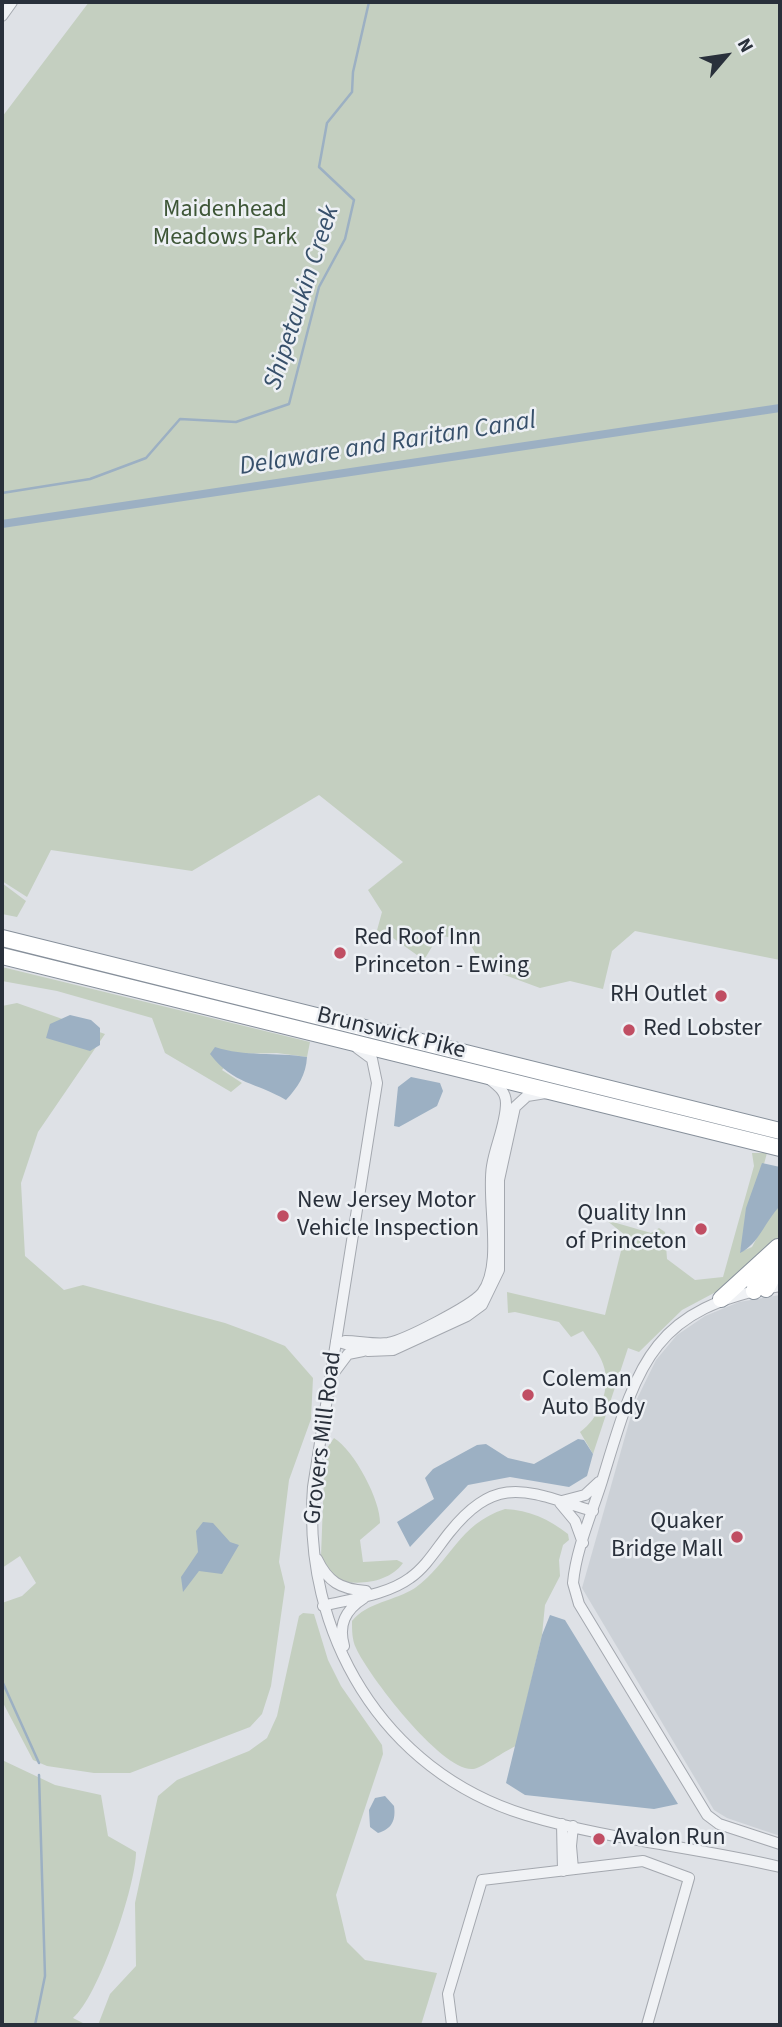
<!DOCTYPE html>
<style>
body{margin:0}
#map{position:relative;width:782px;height:2027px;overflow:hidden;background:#dee1e6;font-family:"Source Sans 3",sans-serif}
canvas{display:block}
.frame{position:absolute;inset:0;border:4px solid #29303b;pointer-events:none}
.north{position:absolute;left:691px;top:21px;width:70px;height:70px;-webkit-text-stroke:5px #edf0f4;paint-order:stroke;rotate:61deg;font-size:19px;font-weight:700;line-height:28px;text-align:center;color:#29303b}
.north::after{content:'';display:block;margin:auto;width:24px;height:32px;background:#29303b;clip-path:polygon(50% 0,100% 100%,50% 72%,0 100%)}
</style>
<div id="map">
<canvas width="782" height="2027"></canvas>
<div class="frame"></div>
<div class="north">N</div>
</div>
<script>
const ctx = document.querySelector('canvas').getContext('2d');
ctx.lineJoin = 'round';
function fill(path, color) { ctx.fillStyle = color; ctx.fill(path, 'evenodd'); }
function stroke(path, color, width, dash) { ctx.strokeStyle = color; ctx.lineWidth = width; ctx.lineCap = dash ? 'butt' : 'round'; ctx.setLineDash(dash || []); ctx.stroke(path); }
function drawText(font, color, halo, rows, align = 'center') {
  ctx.font = font + ' "Source Sans 3",sans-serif'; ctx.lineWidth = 5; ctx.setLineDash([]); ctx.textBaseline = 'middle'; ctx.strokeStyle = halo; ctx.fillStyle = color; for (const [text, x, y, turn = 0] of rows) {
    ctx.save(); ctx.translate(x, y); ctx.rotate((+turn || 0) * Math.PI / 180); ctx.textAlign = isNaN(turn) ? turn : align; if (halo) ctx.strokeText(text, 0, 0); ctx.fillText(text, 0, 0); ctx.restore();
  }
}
fill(new Path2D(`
 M780,1295V1836L727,1818L714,1810L582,1588L634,1405L656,1360L677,1335L705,1316L739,1302Z`), '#ccd1d7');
fill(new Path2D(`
 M89,2H780V960L635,931L612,951L603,989L570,981L540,988L483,967L469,942L439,935L424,960L393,938L376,934L382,912L368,890L403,862L319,795L192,871L51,850L27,897L2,881V117Z
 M2,883L26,901L17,917L2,914Z
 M2,967L310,1042L307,1057L277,1053L236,1054L222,1070L242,1083L231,1092L165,1053L152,1018L57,991L2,981Z
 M17,1003L105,1034L38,1132L21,1183L25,1256L64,1290L83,1285L225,1323L263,1337L285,1346L313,1378L311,1419L289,1480L279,1562L285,1587L271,1686L262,1714L250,1727L130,1773H94L47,1766L33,1760L2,1701V1603L22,1596L36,1583L20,1556L2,1568V1006Z
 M752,1153H767L740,1252L752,1247L768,1217L780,1206V1237L729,1285L682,1310L639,1352L628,1348L593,1454L580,1432C599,1419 612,1387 603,1364C599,1352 589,1341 583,1331L571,1337L559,1322L515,1312L508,1313L507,1292L605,1315L625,1235L606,1220L651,1233L659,1228L665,1232L667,1259L695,1280L723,1277L754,1166Z
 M334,1438C354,1450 381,1501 380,1523L360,1540L363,1562L397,1560L403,1563C388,1584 355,1586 333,1579L321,1556L325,1451Z
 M505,1509C529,1510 549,1519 568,1534L569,1540L563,1545L559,1560L560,1576L545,1605L542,1635L516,1746C504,1751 482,1768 473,1769C442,1772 368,1675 356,1648C352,1640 352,1630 352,1621C367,1602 395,1601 415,1588C451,1562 458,1524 505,1509Z
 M303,1613L314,1614L328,1660L341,1686L382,1745L383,1754L336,1895L347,1942L365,1960L437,1973L421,2025H98L110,1994L136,1966L135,1903L158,1796L177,1780L249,1751L267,1738L277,1716L299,1616Z
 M2,1760L55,1785L101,1795L108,1836L136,1852C136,1886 98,1998 73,2018L87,2025H2Z`), '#c4cfc0');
fill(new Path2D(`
 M70,1015L91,1020L100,1028V1045L90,1051L46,1038L50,1024Z
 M215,1047C245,1057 275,1052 307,1057C306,1075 298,1087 286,1100C256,1082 234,1085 210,1054Z
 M411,1077L440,1083L443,1091L437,1106L399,1127L394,1126L398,1087Z
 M762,1163L780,1167V1206C765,1221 759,1244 740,1253L746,1208Z
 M578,1439L584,1440L593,1454L587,1476L569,1487L510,1477L468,1485L410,1547L397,1522L434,1499L425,1478L433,1469L477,1445L486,1444L508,1458L534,1464Z
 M203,1522L213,1523L230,1542L239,1545L222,1574L199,1571L183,1592L181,1577L198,1552L196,1531Z
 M550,1615L565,1620L678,1804L654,1809L525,1795L506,1783L542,1635Z
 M385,1796L394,1806C396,1820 392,1829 378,1833L370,1827L369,1810L375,1798Z`), '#9cb0c3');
stroke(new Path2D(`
 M2,493L90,479L146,458L180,419L236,422L289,404L319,287L345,239L354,200L319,167L327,123L352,92L353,72L369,2
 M2,1681L39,1763
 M35,2025L45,1976L39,1775`), '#9cb0c3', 2.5);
stroke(new Path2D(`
 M2,524L780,408`), '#9cb0c3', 8);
const minor = new Path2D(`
 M2,16L12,2
 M357,1048L372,1059L377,1083L313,1487C302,1633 382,1771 526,1815C609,1840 697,1847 780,1867
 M780,1286C650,1308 637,1366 602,1481C592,1513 576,1549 573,1583L579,1604L707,1815L719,1824L780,1844
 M336,1341L368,1351L393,1350L467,1316L482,1305L499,1270V1180L515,1107L527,1096L546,1093
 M345,1341C359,1341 374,1345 388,1343C405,1340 471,1306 482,1293C504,1264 486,1201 492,1166C495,1146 506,1124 506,1103C506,1091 497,1085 488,1078
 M333,1374L348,1354L363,1351
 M562,1501L585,1495L599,1482
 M560,1503L575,1521L583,1543
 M317,1559C328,1582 340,1589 366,1591
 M323,1606C351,1599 387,1595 410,1578C426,1567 437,1548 449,1533C498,1472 528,1492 593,1511
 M344,1646C338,1625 345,1610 364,1598
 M562,1824L563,1871
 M573,1826L571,1846L573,1869
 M452,2025L448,1994L482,1880L643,1861L689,1878L647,2025`);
const highway = new Path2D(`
 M2,938L780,1131
 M2,956L780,1148
 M766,1289L780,1262
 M754,1291L765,1263
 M721,1299L778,1247`);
stroke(minor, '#a4a8af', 12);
stroke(highway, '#87909b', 18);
stroke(minor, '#f0f2f5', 10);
stroke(highway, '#fff', 16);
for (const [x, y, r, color] of [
 [340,953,7,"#c04e63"],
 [721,996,7,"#c04e63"],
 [629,1030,7,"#c04e63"],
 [283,1216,7,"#c04e63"],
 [701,1229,7,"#c04e63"],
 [528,1395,7,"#c04e63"],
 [737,1537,7,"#c04e63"],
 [599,1839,7,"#c04e63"]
]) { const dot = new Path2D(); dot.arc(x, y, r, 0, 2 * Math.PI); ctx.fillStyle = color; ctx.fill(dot); stroke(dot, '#edf0f4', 2.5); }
drawText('24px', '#3e5637', '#edf0f4', [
 ["Maidenhead",225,211],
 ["Meadows Park",225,239]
]);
drawText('24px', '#29303b', '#edf0f4', [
 ["Red Roof Inn",354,939],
 ["Princeton - Ewing",354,967],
 ["RH Outlet",707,996,"right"],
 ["Red Lobster",643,1030],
 ["New Jersey Motor",297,1202],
 ["Vehicle Inspection",297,1230],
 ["Quality Inn",687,1215,"right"],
 ["of Princeton",687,1243,"right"],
 ["Coleman",542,1381],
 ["Auto Body",542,1409],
 ["Quaker",723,1523,"right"],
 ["Bridge Mall",723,1551,"right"],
 ["Avalon Run",613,1839]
], 'left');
drawText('24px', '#29303b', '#edf0f4', [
 ["Brunswick Pike",391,1034,14],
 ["Grovers Mill Road",324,1438,-83]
]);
drawText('italic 26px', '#37506b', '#edf0f4', [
 ["Shipetaukin Creek",303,298,-72],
 ["Delaware and Raritan Canal",388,445,-9]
]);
</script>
